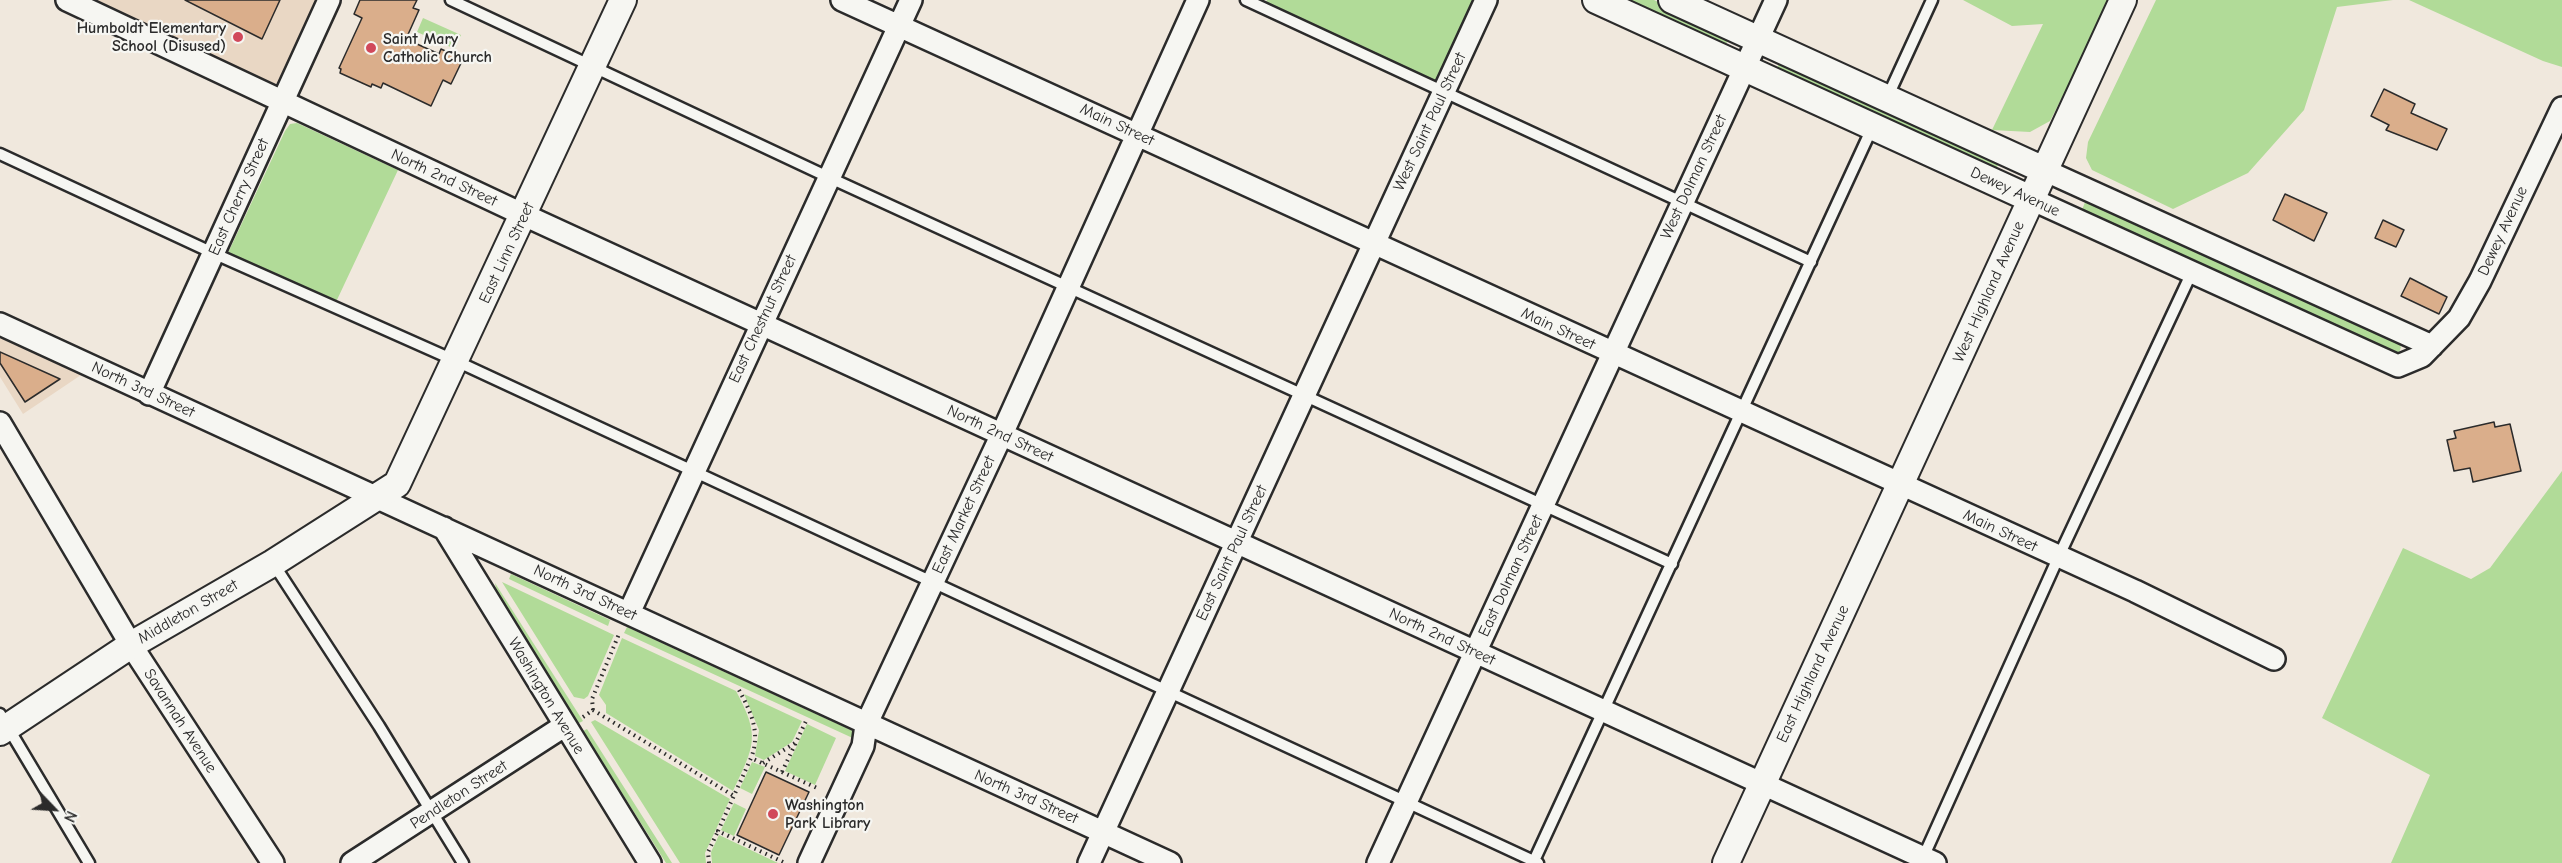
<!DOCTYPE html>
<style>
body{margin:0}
#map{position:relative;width:2562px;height:863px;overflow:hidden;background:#f0e8dd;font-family:"Comic Neue",sans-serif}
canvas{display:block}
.north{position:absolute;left:24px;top:779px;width:60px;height:60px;-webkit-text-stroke:4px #f6f6f2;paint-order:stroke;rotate:115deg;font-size:16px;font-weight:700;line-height:24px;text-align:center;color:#2b2b2b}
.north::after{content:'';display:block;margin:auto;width:21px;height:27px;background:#2b2b2b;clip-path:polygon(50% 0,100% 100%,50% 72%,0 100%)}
</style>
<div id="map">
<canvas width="2562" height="863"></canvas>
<div class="north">N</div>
</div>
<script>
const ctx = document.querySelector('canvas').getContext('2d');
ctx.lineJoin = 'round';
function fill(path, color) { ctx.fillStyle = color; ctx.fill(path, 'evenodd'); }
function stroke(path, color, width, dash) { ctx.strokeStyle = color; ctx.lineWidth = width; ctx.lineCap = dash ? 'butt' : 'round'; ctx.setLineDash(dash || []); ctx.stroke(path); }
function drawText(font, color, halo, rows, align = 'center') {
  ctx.font = font + ' "Comic Neue",sans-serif'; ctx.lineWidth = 4.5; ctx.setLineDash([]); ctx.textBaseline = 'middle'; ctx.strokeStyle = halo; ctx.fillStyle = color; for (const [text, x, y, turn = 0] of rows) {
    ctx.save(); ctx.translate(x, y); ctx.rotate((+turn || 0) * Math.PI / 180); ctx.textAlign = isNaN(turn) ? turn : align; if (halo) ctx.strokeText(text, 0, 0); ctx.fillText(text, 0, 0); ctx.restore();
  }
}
fill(new Path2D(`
 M95,0H320L281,82L274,84Z
 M0,338L81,375L23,414L0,377Z`), '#e9d7c4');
fill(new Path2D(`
 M1267,0H1476L1437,84L1266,2Z
 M1621,0H1654L1724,32L1729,38L1726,44H1718Z
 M1963,0H2112L2050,121L2030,132L1992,130L2043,24L2012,26Z
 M2156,0H2393L2337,7L2304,110L2248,173L2173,209L2092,170L2086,158L2088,142Z
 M2409,0H2562V67L2543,61Z
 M423,18L461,35L455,49L417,32Z
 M1780,61L2000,161L1997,167L1989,169L1781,73L1777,68Z
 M297,123L398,170L336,302L228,253L285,131L290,124Z
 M2087,197L2397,340L2401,347L2399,353L2392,354L2082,210Z
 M2562,471V863H2391L2430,775L2322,718L2403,548L2471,579L2490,568Z
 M511,574L610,620L608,626L509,579Z
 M502,582L614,635L588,696L584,699L574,697Z
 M495,583L583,721L577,724L497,593Z
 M627,627L853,731L857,740L624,633Z
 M622,638L736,691C761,737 754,746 733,791L606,713V705L599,695Z
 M744,694L802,721L792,742L764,760L755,756L759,730Z
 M595,720L730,799L705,853L706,863H680L591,722Z
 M807,724L836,738L815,785L785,771Z
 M587,729L672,863H666L583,731Z
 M752,762L765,767L752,794L740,788Z
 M734,803L746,809L734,836L721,830Z
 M719,835L778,863H712L711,852Z`), '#b1db98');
const building = new Path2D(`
 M185,0H280L262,39Z
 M360,0H417L413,8L419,10L406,39L439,54L441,49L463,59L451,84L443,80L431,106L383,83L381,88L372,84L371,87L340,73L341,69L339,68L362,18L354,14Z
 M2384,89L2415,104L2411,113L2447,129L2437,150L2386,130L2389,125L2371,116Z
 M2285,194L2327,213L2314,241L2273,220Z
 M2383,220L2404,230L2396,247L2375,238Z
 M2410,278L2447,297L2439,314L2401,296Z
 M0,352L60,379L25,402L0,363Z
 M2494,422L2495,427L2510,424L2521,471L2473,482L2470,468L2454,471L2447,440L2456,438L2454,431Z
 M766,772L809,792L779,855L737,835Z`);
fill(building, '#daae8b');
stroke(building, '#2b2b2b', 1.5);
const service = new Path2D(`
 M451,0L828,177L1672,564
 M1246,0L1811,262
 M1887,98L1932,0
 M0,154L213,253L456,361L1538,863
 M273,563L379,726L463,863
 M0,714L89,863
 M1922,860L2058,558L2192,272
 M1533,863L1873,126`);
const minor = new Path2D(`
 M67,0L524,215L1935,863
 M842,0L2135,591L2274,659
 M2044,170L2432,346
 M2031,199L2398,366L2422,356L2459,318L2480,281L2562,108
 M0,324L1170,863
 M149,394L329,0
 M0,423L131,645L273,863
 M444,528L650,863
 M629,613L911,0
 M352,863L564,726
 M809,863L863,746L866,725L1002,434L1198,0
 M1089,863L1486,0
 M1378,863L1776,0`);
const tertiary = new Path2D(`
 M1596,0L2031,199
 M1672,0L2044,170
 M0,732L131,645L273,563L397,484L623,0
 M1726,863L2123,0`);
stroke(service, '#2b2b2b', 15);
stroke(minor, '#2b2b2b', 26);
stroke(tertiary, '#2b2b2b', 30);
stroke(new Path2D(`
 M739,690C751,712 761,733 751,758
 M593,710L592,699L619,634
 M583,717L593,710L734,796
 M763,763L795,743
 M782,772L806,721
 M783,862L718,831L751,758L817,788
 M709,863L708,852L718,831`), '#2b2b2b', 4, [1.5, 4.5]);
stroke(service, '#f6f6f2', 10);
stroke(minor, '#f6f6f2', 21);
stroke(tertiary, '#f6f6f2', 26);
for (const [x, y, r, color] of [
 [238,37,6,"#d1495b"],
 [371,48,6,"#d1495b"],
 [773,814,6,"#d1495b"]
]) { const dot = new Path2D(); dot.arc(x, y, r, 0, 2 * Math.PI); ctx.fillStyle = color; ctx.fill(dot); stroke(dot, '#f6f6f2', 2); }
drawText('bold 16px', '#2b2b2b', '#f6f6f2', [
 ["Humboldt Elementary",226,28,"right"],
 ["School (Disused)",226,46,"right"],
 ["Saint Mary",383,39],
 ["Catholic Church",383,57],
 ["Washington",785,805],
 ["Park Library",785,823]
], 'left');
drawText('16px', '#2b2b2b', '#f6f6f2', [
 ["West Saint Paul Street",1430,122,-65],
 ["Main Street",1117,125,25],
 ["West Dolman Street",1694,177,-65],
 ["North 2nd Street",444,178,25],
 ["Dewey Avenue",2015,192,25],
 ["East Cherry Street",239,197,-66],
 ["Dewey Avenue",2503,231,-65],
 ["East Linn Street",507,253,-65],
 ["West Highland Avenue",1989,292,-66],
 ["East Chestnut Street",763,319,-65],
 ["Main Street",1558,329,25],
 ["North 3rd Street",143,390,25],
 ["North 2nd Street",1000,434,25],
 ["East Market Street",964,515,-65],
 ["Main Street",2000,531,25],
 ["East Saint Paul Street",1232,553,-65],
 ["East Dolman Street",1511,576,-65],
 ["North 3rd Street",585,593,25],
 ["Middleton Street",188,612,-30],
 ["North 2nd Street",1442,637,25],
 ["East Highland Avenue",1813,674,-65],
 ["Washington Avenue",546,696,59],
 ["Savannah Avenue",180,721,57],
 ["Pendleton Street",459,795,-33],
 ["North 3rd Street",1026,797,24]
]);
</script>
